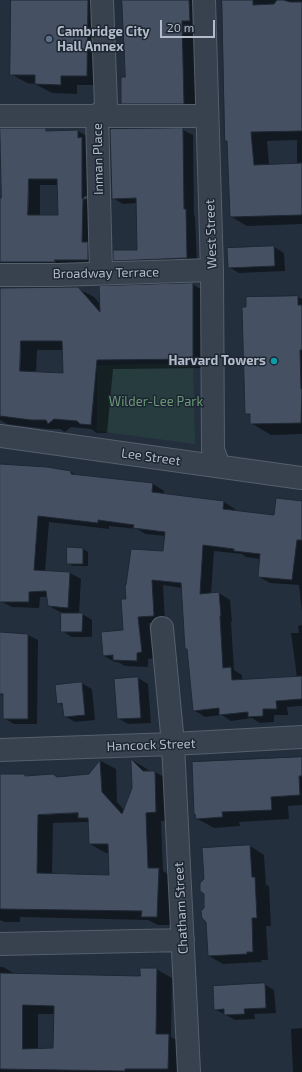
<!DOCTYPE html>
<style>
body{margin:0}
#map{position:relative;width:302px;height:1072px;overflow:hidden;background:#242f3e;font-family:"Exo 2",sans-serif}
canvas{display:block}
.scale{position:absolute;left:160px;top:20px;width:55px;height:18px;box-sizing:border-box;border:2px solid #b4bcc9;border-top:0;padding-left:5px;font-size:12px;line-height:14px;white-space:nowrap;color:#b4bcc9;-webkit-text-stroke:3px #1d2633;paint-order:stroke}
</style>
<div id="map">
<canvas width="302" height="1072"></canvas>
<div class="scale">20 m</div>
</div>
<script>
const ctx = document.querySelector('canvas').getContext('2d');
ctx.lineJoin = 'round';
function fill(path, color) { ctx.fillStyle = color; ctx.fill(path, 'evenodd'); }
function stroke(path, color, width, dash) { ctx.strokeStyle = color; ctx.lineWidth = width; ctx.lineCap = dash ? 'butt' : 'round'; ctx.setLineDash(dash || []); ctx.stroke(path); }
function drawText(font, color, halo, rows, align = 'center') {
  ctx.font = font + ' "Exo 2",sans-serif'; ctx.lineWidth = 3; ctx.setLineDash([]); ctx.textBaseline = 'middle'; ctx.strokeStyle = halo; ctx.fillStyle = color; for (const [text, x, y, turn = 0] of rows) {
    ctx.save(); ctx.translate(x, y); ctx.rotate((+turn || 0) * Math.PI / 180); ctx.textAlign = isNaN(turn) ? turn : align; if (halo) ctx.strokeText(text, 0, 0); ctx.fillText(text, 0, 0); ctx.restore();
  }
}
fill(new Path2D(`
 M193,363L195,444L97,431V365Z`), '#263c3f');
fill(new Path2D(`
 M12,0H96L103,85H77V94L52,93L35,84L27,83L11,74Z
 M123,0H203L198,111H137L122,103L126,78Z
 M222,0H302V224L247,226L230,216ZM297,140V164L269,165L267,141Z
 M0,129L46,130L49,132L78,131L90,138L100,266L0,267V199H2L1,149L0,148ZM40,185H58L59,216H40Z
 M183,130L193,135L194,215L195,216L197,264L124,266L114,260L138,251L137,203L123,204L113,198Z
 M274,247L284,253L285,271L239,273L229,267Z
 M192,284L209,294V368L113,369L107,433H97L91,429L71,427L65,432L60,429H48L7,424L0,420V288H77L94,297L101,305ZM37,350H64V374L36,373Z
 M298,297L302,299V434L271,435L251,423V416L246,413Z
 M0,465L71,472L78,476L153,484L164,491L163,495L224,502L235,509V511L274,517L302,502V612L299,585L270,583L259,577L260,559L246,557L242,554L214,551L211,594L219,593L230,600L232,622H231L234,670L242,675V680L297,677L291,633H299L298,626L302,625V706L287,707L288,715H274V722L260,723L252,718L231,721L222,715L205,717L194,710L182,588L163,585L165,622L149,623L153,658L148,659V667L125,666L118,662H115L104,656L124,631L127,600L164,552L166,536L145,534L138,529L109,526V529L49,522L45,571L70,573L81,579L79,614H82L92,620V637H72L62,631V612H60L49,606L48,597H40L39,608L12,607L0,601Z
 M68,548L83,549L88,552V566H73L68,563Z
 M0,633L28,635L38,640L37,724H14L4,718V696L0,694Z
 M138,678L148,684L151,723L128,724L118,718L115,680Z
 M81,683L92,689L95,720L75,722L65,716L64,706L58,703Z
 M302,758V805L288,806L289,819L239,822L240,826L214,828L196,818Z
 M132,760L147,769L150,772H155L170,780L172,821H161L163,871L174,878L173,925H158L148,920L20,917V922H5L0,920V775H25L27,777L57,778L89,775L101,761L116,769L117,802L124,810L133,788ZM86,822L89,823L90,844L106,853H109L110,876L52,875L53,823Z
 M250,846L264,855L266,885L269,886L271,926H266L268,960H261L262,962L223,964L209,956Z
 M0,967H3L17,975L141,977L156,969L172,978L171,1037L184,1044L183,1072H0ZM38,1014H55L54,1049L38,1050Z
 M264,984L274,990L276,1013L254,1014L255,1019L235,1020L215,1009Z
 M302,1028V1072H293L291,1029Z`), '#0007');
const building = new Path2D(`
 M11,0H88L87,76H61V85L35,84V75H10Z
 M122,0H189L190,21H182L184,104H121V77H125Z
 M222,0H253V5L274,4L277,0H283L290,2H302V131L251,132L254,165L302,163V215L230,217L227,141H225Z
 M0,128H46V131L78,130V138L82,137V199L87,195V199H83L82,242H88V260H54L56,262H0V198H1ZM29,179H57L58,215H28Z
 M183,128L184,209H186L187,258L113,261V250H137L136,198L112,199L110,129Z
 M274,246L275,266L228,268L227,248Z
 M193,283V359L97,360L91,425L80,424L77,421L54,419L48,424L46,420H31L0,416V288L78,287L100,312L99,286ZM21,341H62L63,373L20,371Z
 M298,296V305H302V350H300L301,389H302L301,423L250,424V414H245L242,307H246V297Z
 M0,464L47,467L71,471V474L153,483L152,492L224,501L223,509L274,515L276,498L302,501V540H297L292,580L258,577L260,554L234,551V549L203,545L200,594L219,592L221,616H220L223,668L231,667L232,680L302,676V699L276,701L277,709H263V716L248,717V712L219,715V708L193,711L187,649H185L181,583L152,580L154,616L138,617L142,652L137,653V661L113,660V655L103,656L101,632L123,630L121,599H126L125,585H126L131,549L163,551L165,532L133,528L134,525L98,520V523L38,516L34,570L70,572L68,608L48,606L46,591L29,592V602H0Z
 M67,547L83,548V564H67Z
 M61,613H83L82,632H61Z
 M0,632L28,634V719H3V694H0Z
 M138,677L141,718L117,719L114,679Z
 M82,682L85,715L64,717L62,703L57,704L55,685Z
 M302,757V776H299L300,795L271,797L272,810L222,812L223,817L196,819L195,814H194L192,762Z
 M131,759L143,771H155L156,812L146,813L148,868H159L157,917H141L142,911L0,909V774H25V776L53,774L57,777L89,774L100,760L102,792L122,814L132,788ZM78,813V818H88L89,844H108L109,875L37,873L38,815Z
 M250,845L252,877H255L257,918H252L253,952H247V954L208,956L206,922L202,918L201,911L204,908V894L200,891V883L204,879L202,848Z
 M140,968H157L156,1034H169L168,1069H125V1071L0,1069V973L140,976ZM23,1005L54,1006L53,1048L23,1049Z
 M265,983L266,1008L244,1009L245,1014L224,1015V1009L214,1010L213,986Z`);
fill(building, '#455162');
stroke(building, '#1f2835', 1);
const minor = new Path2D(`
 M204,0L212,270L213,450L219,466
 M0,116H195L207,118
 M101,273L97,115L105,110L106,105L102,0
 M0,275H57L212,270
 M0,436L302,478
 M162,628L173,744L189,1072
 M0,750L173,744L302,737
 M0,944L183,940`);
stroke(minor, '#565f6c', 24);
stroke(minor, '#38414e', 22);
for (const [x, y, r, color] of [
 [49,39,4,"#5c6f8a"],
 [274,361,4,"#0f9aa8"]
]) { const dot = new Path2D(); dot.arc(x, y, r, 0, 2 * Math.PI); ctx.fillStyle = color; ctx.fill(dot); stroke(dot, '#1d2633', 1.5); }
drawText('bold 13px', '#b4bcc9', '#1d2633', [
 ["Cambridge City",57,32],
 ["Hall Annex",57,47],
 ["Harvard Towers",266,361,"right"]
], 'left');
drawText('13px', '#b4bcc9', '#1d2633', [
 ["Inman Place",98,159,-91],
 ["West Street",211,234,-92],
 ["Broadway Terrace",106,273,-1],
 ["Lee Street",151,457,8],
 ["Hancock Street",151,745,-2],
 ["Chatham Street",181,908,-93]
]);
drawText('13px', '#6b9a76', '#1d2633', [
 ["Wilder-Lee Park",156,402]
]);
</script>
